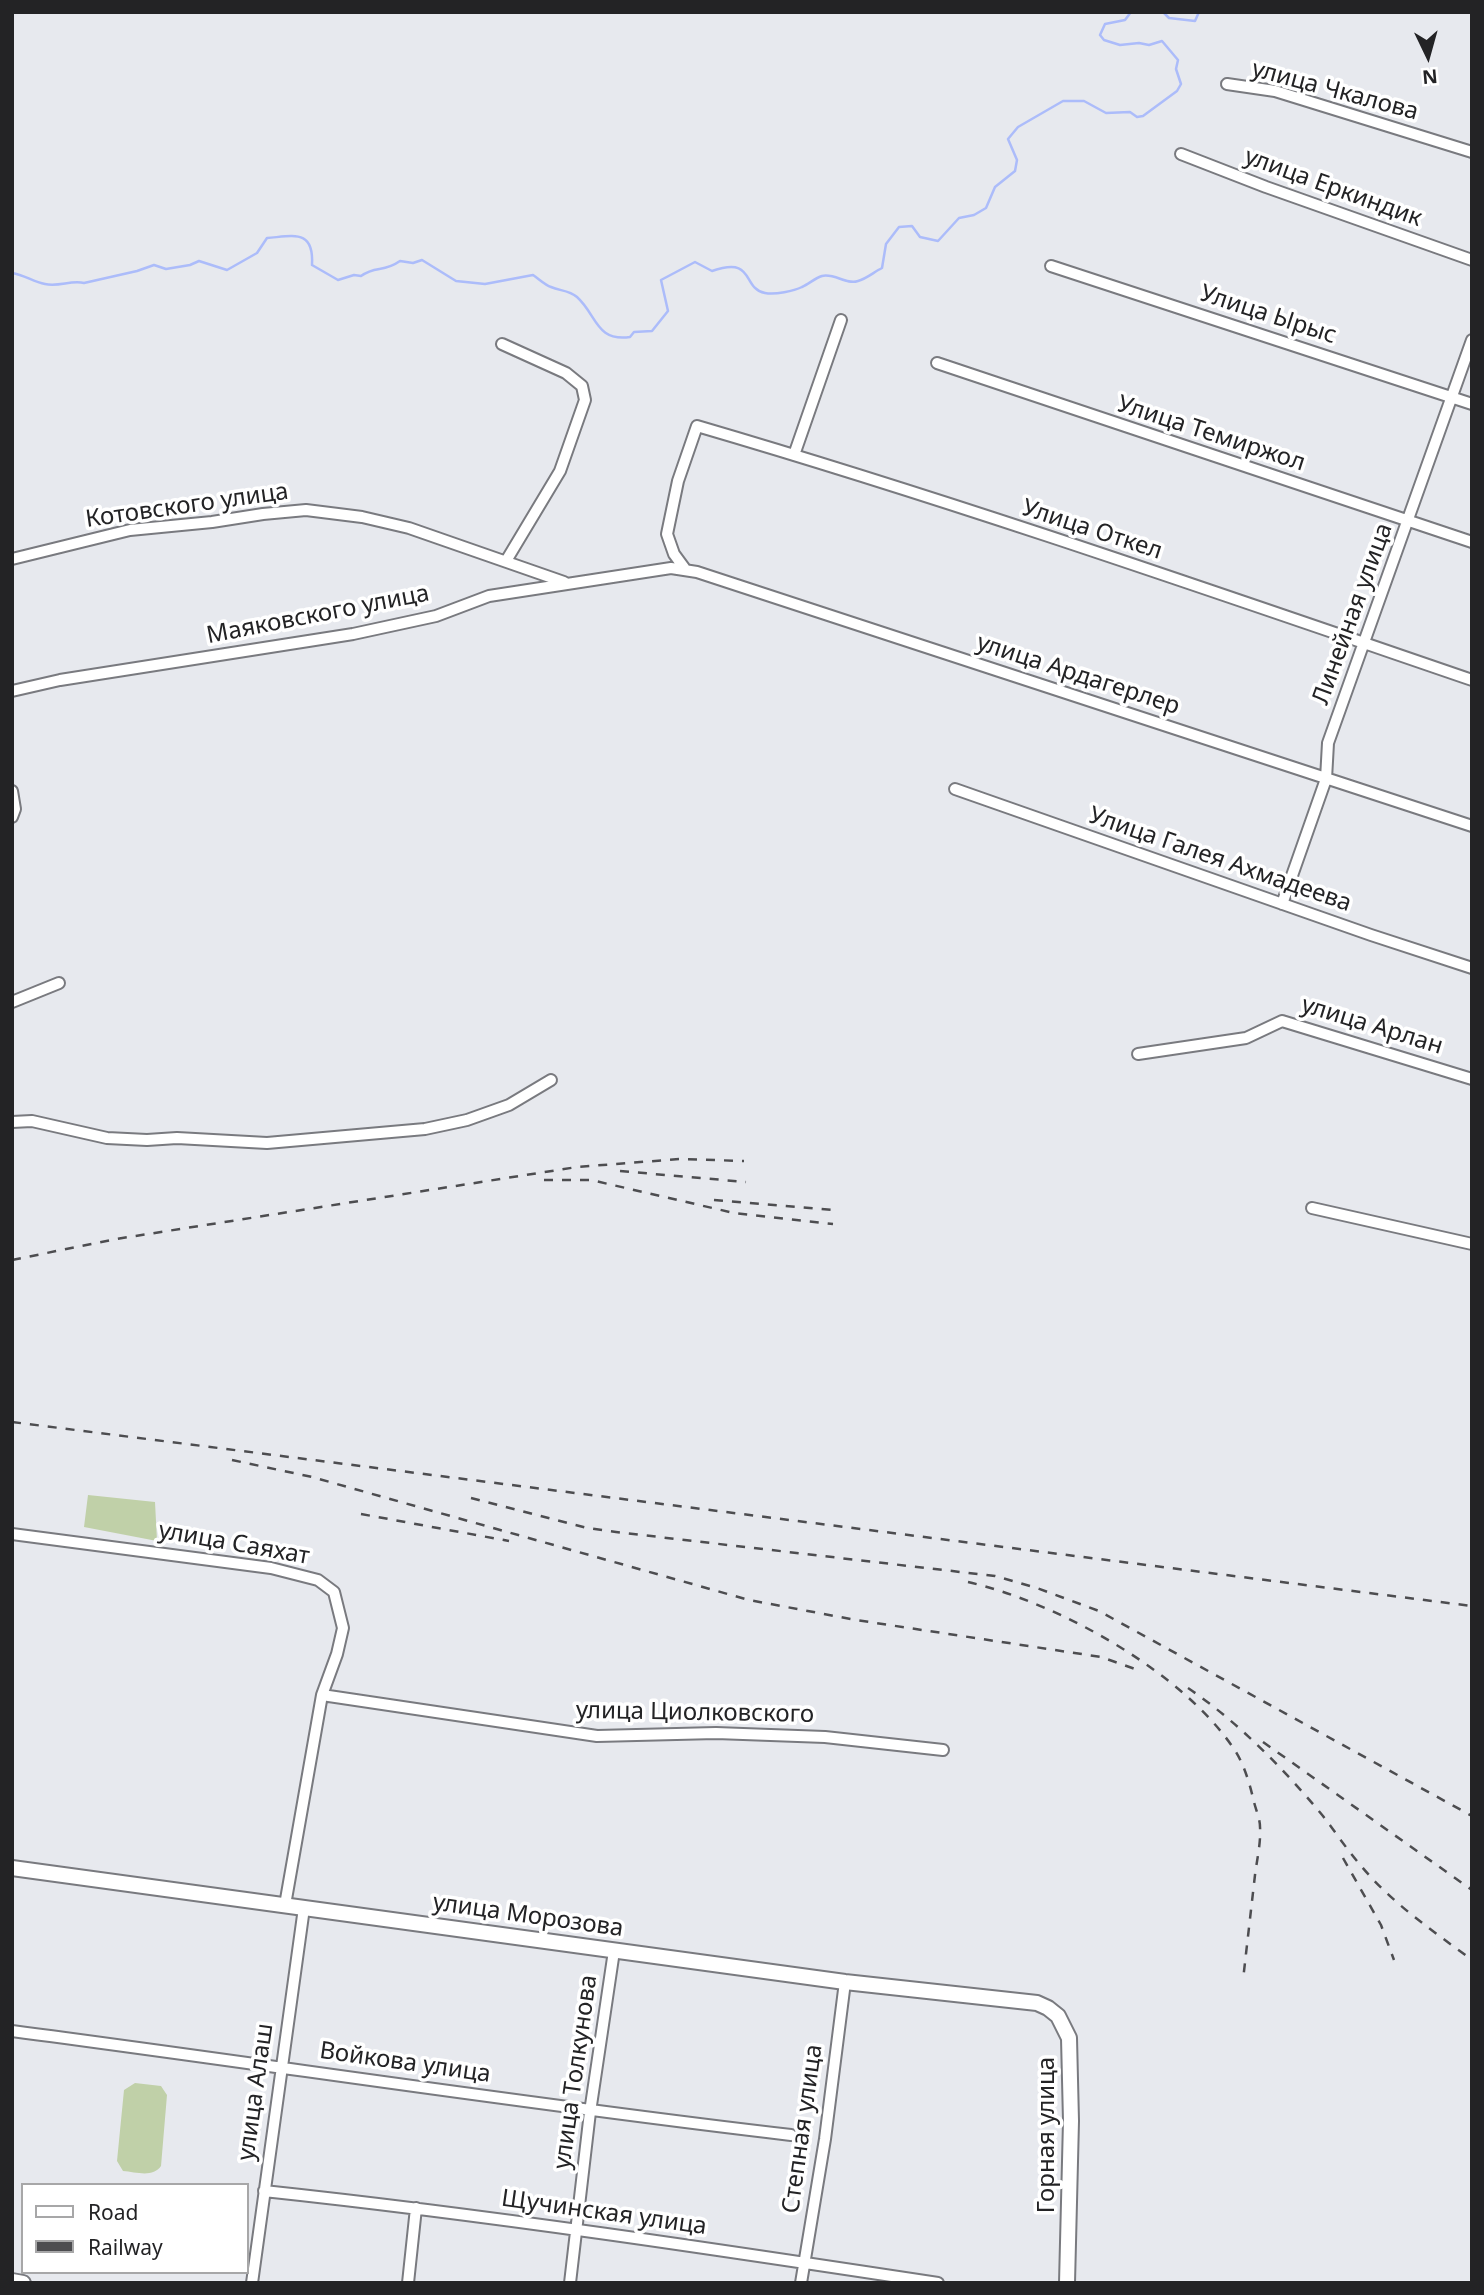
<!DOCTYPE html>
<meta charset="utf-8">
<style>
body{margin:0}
#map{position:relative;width:1484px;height:2295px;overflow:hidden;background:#e7e9ee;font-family:"Noto Sans",sans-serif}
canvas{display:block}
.frame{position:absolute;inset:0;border:14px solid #232325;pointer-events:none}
.legend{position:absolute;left:21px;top:2183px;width:228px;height:91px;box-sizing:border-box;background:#fff;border:2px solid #a7a7a8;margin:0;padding:9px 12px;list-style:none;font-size:21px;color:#232325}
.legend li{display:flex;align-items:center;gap:14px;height:35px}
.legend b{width:35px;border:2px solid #a7a7a8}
.north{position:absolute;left:1393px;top:21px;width:70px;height:70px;-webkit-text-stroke:5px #fff;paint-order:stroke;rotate:175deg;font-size:19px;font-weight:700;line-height:28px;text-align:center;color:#232325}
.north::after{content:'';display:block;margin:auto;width:24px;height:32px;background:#232325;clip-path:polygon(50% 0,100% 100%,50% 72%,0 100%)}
</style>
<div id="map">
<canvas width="1484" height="2295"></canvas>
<div class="frame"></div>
<ul class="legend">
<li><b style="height:9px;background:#fff"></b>Road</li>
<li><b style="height:9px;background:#4d4d50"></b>Railway</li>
</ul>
<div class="north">N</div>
</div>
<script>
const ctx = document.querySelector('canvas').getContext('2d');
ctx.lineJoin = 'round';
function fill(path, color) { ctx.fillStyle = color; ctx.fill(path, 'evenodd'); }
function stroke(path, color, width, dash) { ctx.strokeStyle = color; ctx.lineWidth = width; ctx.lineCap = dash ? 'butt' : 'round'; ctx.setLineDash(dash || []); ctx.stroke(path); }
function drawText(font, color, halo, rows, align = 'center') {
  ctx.font = font + ' "Noto Sans",sans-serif'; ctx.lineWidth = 7; ctx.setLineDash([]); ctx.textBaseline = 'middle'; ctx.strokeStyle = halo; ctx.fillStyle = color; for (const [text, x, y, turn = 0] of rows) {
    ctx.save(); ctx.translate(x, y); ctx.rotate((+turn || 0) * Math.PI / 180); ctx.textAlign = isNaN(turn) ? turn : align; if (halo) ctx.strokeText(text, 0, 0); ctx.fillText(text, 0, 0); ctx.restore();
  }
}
fill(new Path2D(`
 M88,1495L155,1502L157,1541L84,1527Z
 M135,2083L161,2086L167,2095L161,2166C153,2178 136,2172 123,2171L117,2161L124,2090Z`), '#c0d0a8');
stroke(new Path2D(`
 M1163,12L1169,18L1195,21L1199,12
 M12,273C25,275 33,282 45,284C59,287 71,280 84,283L137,271L154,265L166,269L190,265L199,261L227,270L257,253L267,238C294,236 314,229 312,265L338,280L354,275L361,276C376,265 383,273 400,261L413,263L422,260L456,281L485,284L533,275C539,279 545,285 551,287C560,291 569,290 577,297C597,315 596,342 630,337L634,332L652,331L668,311L661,280L695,262L712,271C756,256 741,288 765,293C775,295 794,291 802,287C809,284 815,278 822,276C835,273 846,285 858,281C866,279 874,272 882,268L886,244L899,227L912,226L920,237L938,241L959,218L974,215L986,208L995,187L1015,171L1017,160L1008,139L1018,127L1063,101H1084L1106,113L1130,112L1137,117L1143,116L1177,91L1181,84L1176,69L1178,60L1162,41L1149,45L1139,43L1120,45L1104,40L1100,35L1105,24L1125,20L1131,12`), '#acbcfa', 2.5);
const street = new Path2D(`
 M1227,84L1275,91L1472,152
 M1181,154L1266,187L1472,260
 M1051,266L1472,404
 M502,344L566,373L582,386L585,400L560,471L506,561
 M937,363L1472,542
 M794,455L841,320
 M12,559L130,530L212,522L263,514L306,510L362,517L409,528L564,582
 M685,569L674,554L667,534L678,481L697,426C957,502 1215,592 1472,680
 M12,691L60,680L353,634L436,616L489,596L671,568L697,572L1472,826
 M955,789L1371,935L1472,968
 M12,791L15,809L12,817
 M1282,904L1326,779L1328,743L1472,340
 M12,1002L59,983
 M1138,1054L1246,1038L1282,1021L1472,1079
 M12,1122L32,1121L107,1138L147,1140L177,1138L267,1143L425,1129L467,1120L509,1105L551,1080
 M1312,1208L1472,1244
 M12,1534L271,1568L318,1580L334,1592L343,1628L337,1654L322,1695L285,1905
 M322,1695L597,1736L716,1733L825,1737L943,1750
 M12,2031C272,2065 531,2105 791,2135
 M264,2191C489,2215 714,2249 938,2283
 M252,2283L304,1908
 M408,2283L416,2208
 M570,2283L590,2112L614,1951
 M801,2283L825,2139L845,1982`);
const secondary = new Path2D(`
 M12,1868L845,1982L1037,2003L1048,2008L1058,2016L1069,2038L1071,2121L1067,2283
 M12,2281L23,2283`);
stroke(street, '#797a7f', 14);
stroke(secondary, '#797a7f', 18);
stroke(street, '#fff', 10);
stroke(secondary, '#fff', 14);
stroke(new Path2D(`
 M620,1171L746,1182
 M544,1180H591L734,1213L833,1224
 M714,1200L833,1210
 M12,1260L116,1239L577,1167L680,1159L744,1161
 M12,1422L1472,1606
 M232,1460L312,1477L749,1600L856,1620L1101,1657L1135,1669
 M471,1498L587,1528L616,1532L995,1576L1037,1588L1099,1611L1472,1816
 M361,1514L509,1541
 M968,1582C1059,1603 1185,1673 1236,1752C1245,1767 1250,1785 1254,1802C1256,1810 1260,1819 1260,1827C1261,1843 1257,1859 1255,1875C1251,1910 1247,1945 1243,1980
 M1188,1688C1238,1722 1284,1769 1323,1816C1336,1833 1348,1851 1362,1867C1393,1904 1433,1931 1472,1960
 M1263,1742L1472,1890
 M1343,1858L1381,1925L1394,1960`), '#4d4d50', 2.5, [9, 9]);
drawText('24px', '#232325', '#fff', [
 ["улица Чкалова",1335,91,15],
 ["улица Еркиндик",1333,188,20],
 ["Улица Ырыс",1268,315,18],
 ["Улица Темиржол",1211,434,18],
 ["Котовского улица",187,506,-8],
 ["Улица Откел",1092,530,18],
 ["Линейная улица",1353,614,-70],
 ["Маяковского улица",318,615,-11],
 ["улица Ардагерлер",1078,675,18],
 ["Улица Галея Ахмадеева",1220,860,19],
 ["улица Арлан",1372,1026,17],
 ["улица Саяхат",234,1544,10],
 ["улица Циолковского",695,1713,1],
 ["улица Морозова",528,1916,8],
 ["Войкова улица",405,2063,8],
 ["улица Толкунова",576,2072,-82],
 ["улица Алаш",256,2092,-82],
 ["Степная улица",803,2129,-82],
 ["Горная улица",1047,2135,-90],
 ["Щучинская улица",604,2213,8]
]);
</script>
